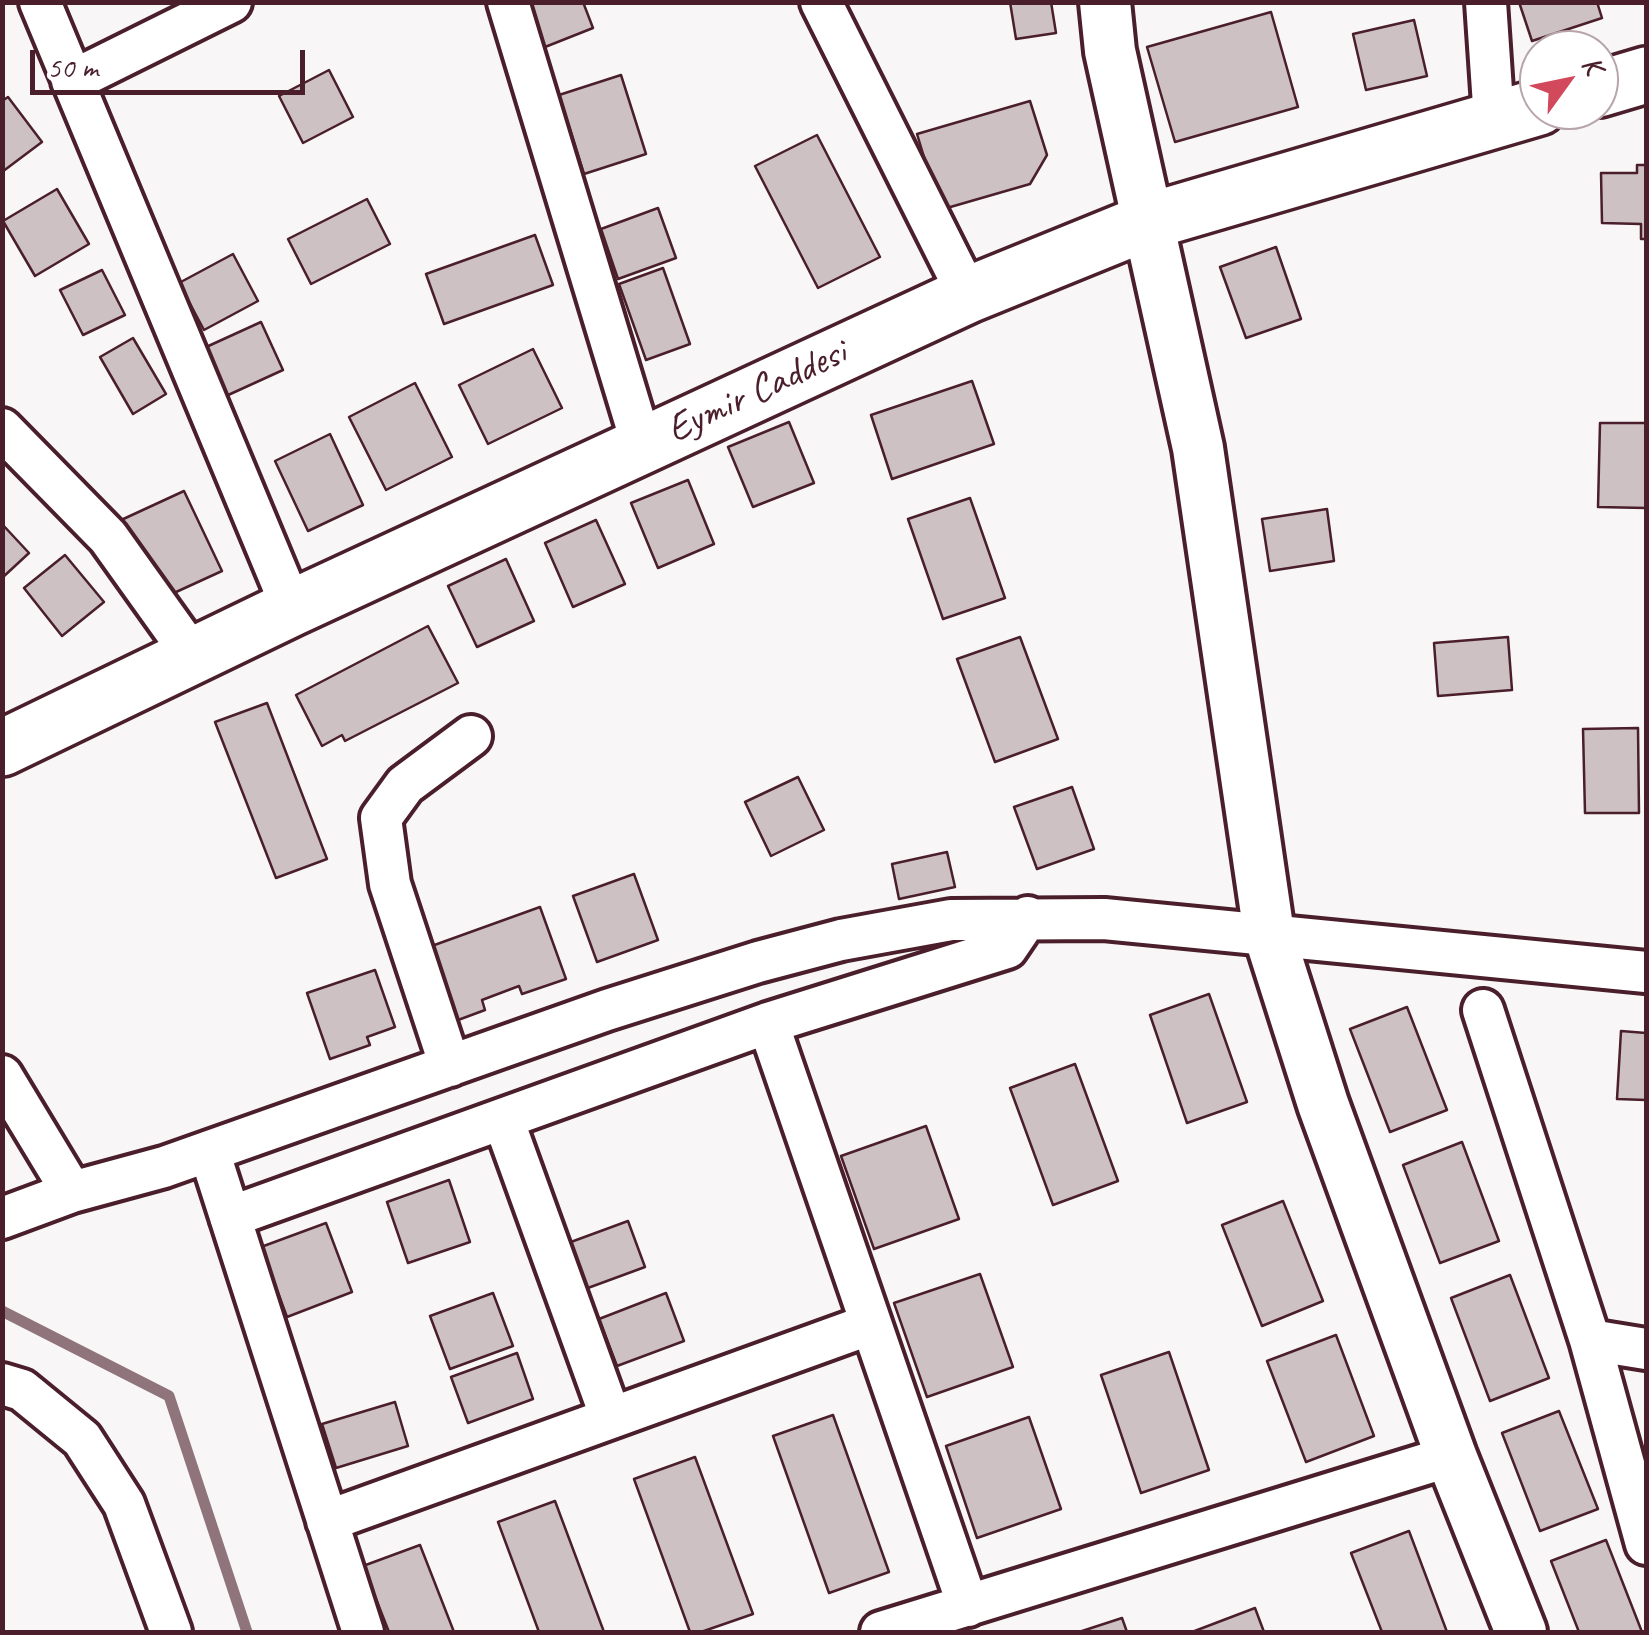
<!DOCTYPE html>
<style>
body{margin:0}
#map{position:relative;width:1649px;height:1635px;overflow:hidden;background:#f8f6f7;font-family:Caveat,sans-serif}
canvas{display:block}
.frame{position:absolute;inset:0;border:5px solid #4a1f2b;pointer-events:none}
.north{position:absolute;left:1519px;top:30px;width:100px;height:100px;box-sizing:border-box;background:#fff;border:2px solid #b7a5aa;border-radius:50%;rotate:57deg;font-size:28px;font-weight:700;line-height:40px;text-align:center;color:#4a1f2b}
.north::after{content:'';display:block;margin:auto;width:35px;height:45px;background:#d1495b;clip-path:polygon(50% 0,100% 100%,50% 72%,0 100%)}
.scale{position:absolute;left:30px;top:50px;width:275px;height:45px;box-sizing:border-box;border:5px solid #4a1f2b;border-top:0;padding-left:12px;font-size:30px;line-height:35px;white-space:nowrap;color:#4a1f2b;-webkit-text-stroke:8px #fff;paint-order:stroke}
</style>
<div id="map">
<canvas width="1649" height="1635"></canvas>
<div class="frame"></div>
<div class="north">K</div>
<div class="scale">50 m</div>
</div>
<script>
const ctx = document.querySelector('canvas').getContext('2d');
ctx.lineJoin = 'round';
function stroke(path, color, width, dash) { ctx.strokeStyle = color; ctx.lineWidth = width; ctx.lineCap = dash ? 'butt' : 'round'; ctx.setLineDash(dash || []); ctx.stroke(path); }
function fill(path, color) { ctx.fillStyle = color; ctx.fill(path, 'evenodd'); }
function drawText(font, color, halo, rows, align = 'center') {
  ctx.font = font + ' Caveat,sans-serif'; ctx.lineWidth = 9; ctx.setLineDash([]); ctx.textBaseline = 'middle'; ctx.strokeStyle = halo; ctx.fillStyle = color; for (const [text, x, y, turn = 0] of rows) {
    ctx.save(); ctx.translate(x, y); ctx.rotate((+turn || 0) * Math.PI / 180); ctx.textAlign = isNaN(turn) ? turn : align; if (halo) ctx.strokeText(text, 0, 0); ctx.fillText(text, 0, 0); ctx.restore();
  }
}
stroke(new Path2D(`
 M2,1311L169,1396L247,1632`), '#8f747b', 11);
const building = new Path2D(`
 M521,2H583L593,28L540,49Z
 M1010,2H1051L1056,33L1016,39Z
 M1519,2H1597L1602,18L1532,41Z
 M1271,12L1298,107L1175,142L1147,47Z
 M1414,20L1427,76L1366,90L1353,34Z
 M329,70L353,117L303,143L279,96Z
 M621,75L646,154L584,174L559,95Z
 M8,97L42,142L2,172V101Z
 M1030,101L1047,155L1030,184L940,210L917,134Z
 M817,135L880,257L818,288L755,166Z
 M1637,165H1646V239H1641V224L1602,223L1601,173H1637Z
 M57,189L89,244L35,276L3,221Z
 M367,199L390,244L311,284L288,239Z
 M658,208L676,258L618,279L601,229Z
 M535,235L553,285L444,324L426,274Z
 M1276,247L1301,319L1246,338L1220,267Z
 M233,254L258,301L204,330L179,283Z
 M663,268L690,344L646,360L619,284Z
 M102,270L125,315L83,335L60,290Z
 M261,322L283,370L226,396L204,348Z
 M133,338L166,394L133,414L100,357Z
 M533,349L562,408L488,444L459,385Z
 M972,381L994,444L892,479L871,415Z
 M415,383L452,457L386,490L349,417Z
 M789,422L814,483L753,507L728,447Z
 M1600,423H1646V508L1598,507Z
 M330,434L363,505L308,531L275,461Z
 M688,480L714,544L658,568L631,503Z
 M184,491L222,571L163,598L119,521Z
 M970,498L1005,598L943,619L908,519Z
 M1327,509L1334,561L1270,571L1262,519Z
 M596,520L625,584L573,607L545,543Z
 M2,524L29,553L2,578Z
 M65,555L104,602L62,636L24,588Z
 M506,559L534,621L477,647L448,586Z
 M428,626L458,683L345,741L342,735L322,746L296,695Z
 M1020,637L1058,739L995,762L957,659Z
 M1508,637L1512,690L1438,696L1434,643Z
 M267,703L327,859L276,878L215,722Z
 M1638,728L1639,813H1585L1583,729Z
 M798,777L824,830L771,856L745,802Z
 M1072,787L1094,849L1037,869L1014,807Z
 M947,852L955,887L899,899L892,864Z
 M634,874L658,940L597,962L573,896Z
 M540,907L566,979L522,994L519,986L482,1000L485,1010L442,1026L415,952Z
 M375,970L395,1027L367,1037L370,1045L330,1059L307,993Z
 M1209,994L1247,1102L1187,1123L1150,1015Z
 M1407,1007L1447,1110L1390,1132L1350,1029Z
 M1621,1031L1646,1033V1100L1617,1099Z
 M1075,1064L1118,1181L1053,1205L1010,1088Z
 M926,1126L959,1219L874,1249L841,1156Z
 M1462,1142L1499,1241L1440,1263L1403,1165Z
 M449,1180L470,1242L408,1263L387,1202Z
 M1283,1201L1323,1301L1262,1326L1222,1225Z
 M628,1221L645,1267L577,1292L560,1246Z
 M326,1223L352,1292L287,1317L261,1247Z
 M980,1274L1013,1367L927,1397L894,1303Z
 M1510,1275L1549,1378L1490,1401L1451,1298Z
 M493,1293L513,1346L450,1369L430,1316Z
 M666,1293L684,1341L617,1366L599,1319Z
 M1336,1335L1374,1436L1306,1462L1267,1361Z
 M1169,1352L1209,1470L1141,1493L1101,1375Z
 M517,1353L533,1399L468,1423L451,1377Z
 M395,1402L408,1446L336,1468L322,1424Z
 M1559,1411L1598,1509L1540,1531L1502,1433Z
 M833,1415L889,1572L829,1593L773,1436Z
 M1029,1417L1061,1509L977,1538L946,1446Z
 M695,1457L753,1614L701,1632H690L634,1479Z
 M555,1501L604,1632H539L498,1522Z
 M1409,1531L1447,1632H1382L1351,1553Z
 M1606,1540L1642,1632H1579L1551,1561Z
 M420,1545L454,1632H389L363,1566Z
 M1255,1608L1264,1632H1192Z
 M1122,1618L1127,1632H1079Z`);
fill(building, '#cdc1c4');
stroke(building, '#4a1f2b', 2.5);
const minor = new Path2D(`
 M40,2L292,608
 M508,2L642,445
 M821,2L968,295
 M1486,2L1494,120
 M72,81L231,2
 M2,429L108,537L193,656
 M1483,1010L1590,1340L1646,1544
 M768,1023L968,1606
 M450,1066L390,884L381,818L405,785L471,736
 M2,1076L72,1192
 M503,1119L611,1418
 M209,1151L363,1632
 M230,1217L768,1023L1007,948L1028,917
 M2,1218L72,1192L164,1167L607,1010L758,962L841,940L951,920L1104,919L1646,972
 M1590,1340L1646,1349
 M2,1384L22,1390L82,1439L124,1504L171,1632
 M327,1521L871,1324
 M881,1632L1451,1456`);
const tertiary = new Path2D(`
 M1105,2L1110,51L1198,448L1269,934L1323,1104L1451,1456L1521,1632`);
const secondary = new Path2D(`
 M1599,89L1646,75
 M2,748L292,608L968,295L1150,221L1539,107`);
stroke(minor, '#4a1f2b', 48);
stroke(tertiary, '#4a1f2b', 58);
stroke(secondary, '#4a1f2b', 62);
stroke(minor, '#fff', 40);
stroke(tertiary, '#fff', 50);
stroke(secondary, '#fff', 55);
drawText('40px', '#4a1f2b', '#fff', [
 ["Eymir Caddesi",757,392,-25]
]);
</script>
